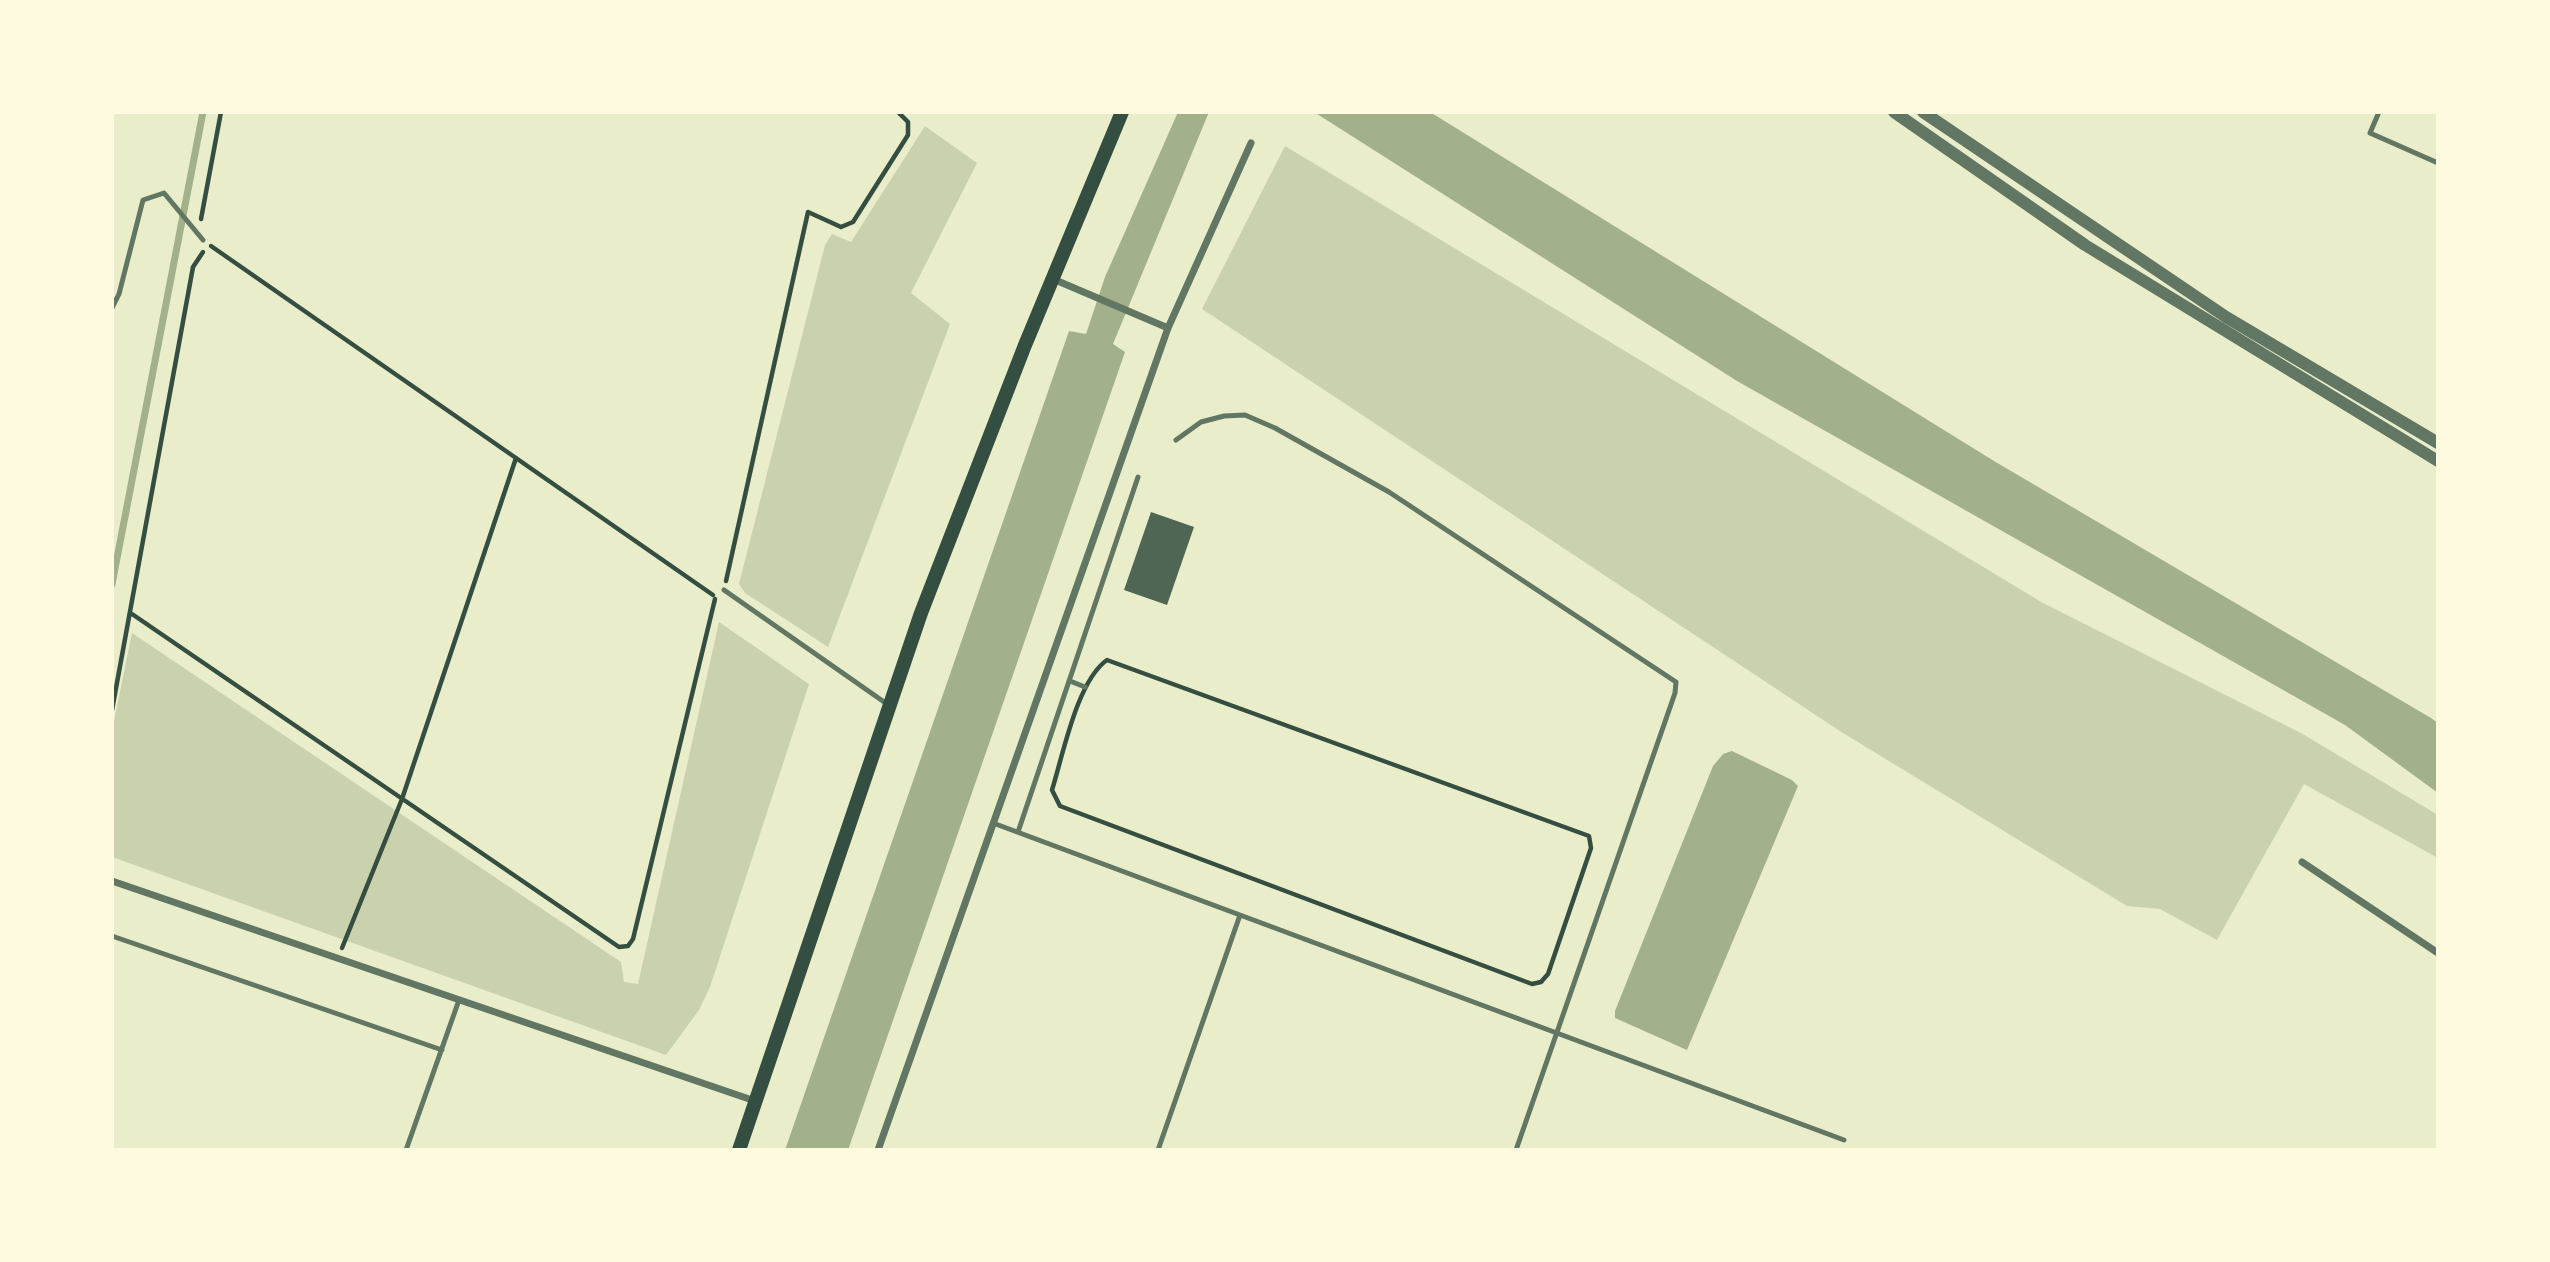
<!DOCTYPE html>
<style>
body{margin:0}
#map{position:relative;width:2550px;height:1262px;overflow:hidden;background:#e9edc9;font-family:Barlow,sans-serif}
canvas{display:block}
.frame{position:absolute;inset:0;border:114px solid #fefae0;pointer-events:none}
</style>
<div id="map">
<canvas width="2550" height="1262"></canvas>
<div class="frame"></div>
</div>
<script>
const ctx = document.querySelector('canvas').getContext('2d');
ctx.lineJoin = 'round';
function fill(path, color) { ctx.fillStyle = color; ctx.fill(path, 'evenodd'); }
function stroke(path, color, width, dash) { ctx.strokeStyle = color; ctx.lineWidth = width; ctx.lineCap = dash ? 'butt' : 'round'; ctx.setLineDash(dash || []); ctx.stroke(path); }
fill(new Path2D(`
 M925,126L977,163L911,293L950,324L828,647L745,593L739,584L825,245L832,234L851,242Z
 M1285,146L2043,603L2301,733L2438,815V858L2304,784L2217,940L2160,909L2127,906L1843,733L1202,309Z
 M719,622L809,684L710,987L699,1010L666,1055L112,857V731L132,633L621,962L624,982L638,984Z`), '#cad2ad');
fill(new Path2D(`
 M1178,112H1209L1113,344L1125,352L848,1150H785L1069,331L1086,334L1105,277Z
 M1314,112H1430L1994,461L2431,718L2438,723V793L2345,725L1737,381Z
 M1732,751L1792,780L1798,786L1687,1050L1615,1018V1011L1713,766L1723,754Z`), '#a3b18a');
stroke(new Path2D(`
 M112,584L203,112`), '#a3b18a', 7);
fill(new Path2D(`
 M1151,512L1194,527L1167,605L1124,590Z`), '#4f6655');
stroke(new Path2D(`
 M201,219L221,112
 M211,246L713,595
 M726,581L808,212L841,227L853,222L908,135V122L898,112
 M132,614L619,947L628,946L633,939L715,599
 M1107,660L1589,836L1591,848L1548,974L1541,982L1532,984L1060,806L1052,790C1063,755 1077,681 1107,660Z
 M112,710L193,267L203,252
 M342,948L402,799L516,458`), '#344e41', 4.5);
stroke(new Path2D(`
 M2379,112L2370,133L2438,163
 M112,308L119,294L143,200L164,193L203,240
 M1176,440L1201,422L1224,416L1245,415L1275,428L1389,492L1676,682L1675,693L1516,1150
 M724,590L887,704
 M1070,681L1085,687
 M993,823L1844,1140
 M1018,832L1138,477
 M112,936L442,1050
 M406,1150L459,1000
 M1158,1150L1240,915`), '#617663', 5);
stroke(new Path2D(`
 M1053,279L1168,328
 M2302,862L2438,953
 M112,881L755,1101
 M878,1150L1168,328L1251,143`), '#617663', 7);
stroke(new Path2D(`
 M1894,112L2085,245L2438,461
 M1923,112L2226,317L2438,443`), '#617663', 12);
stroke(new Path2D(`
 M739,1150L921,613L1025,345L1122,112`), '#344e41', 14);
</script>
